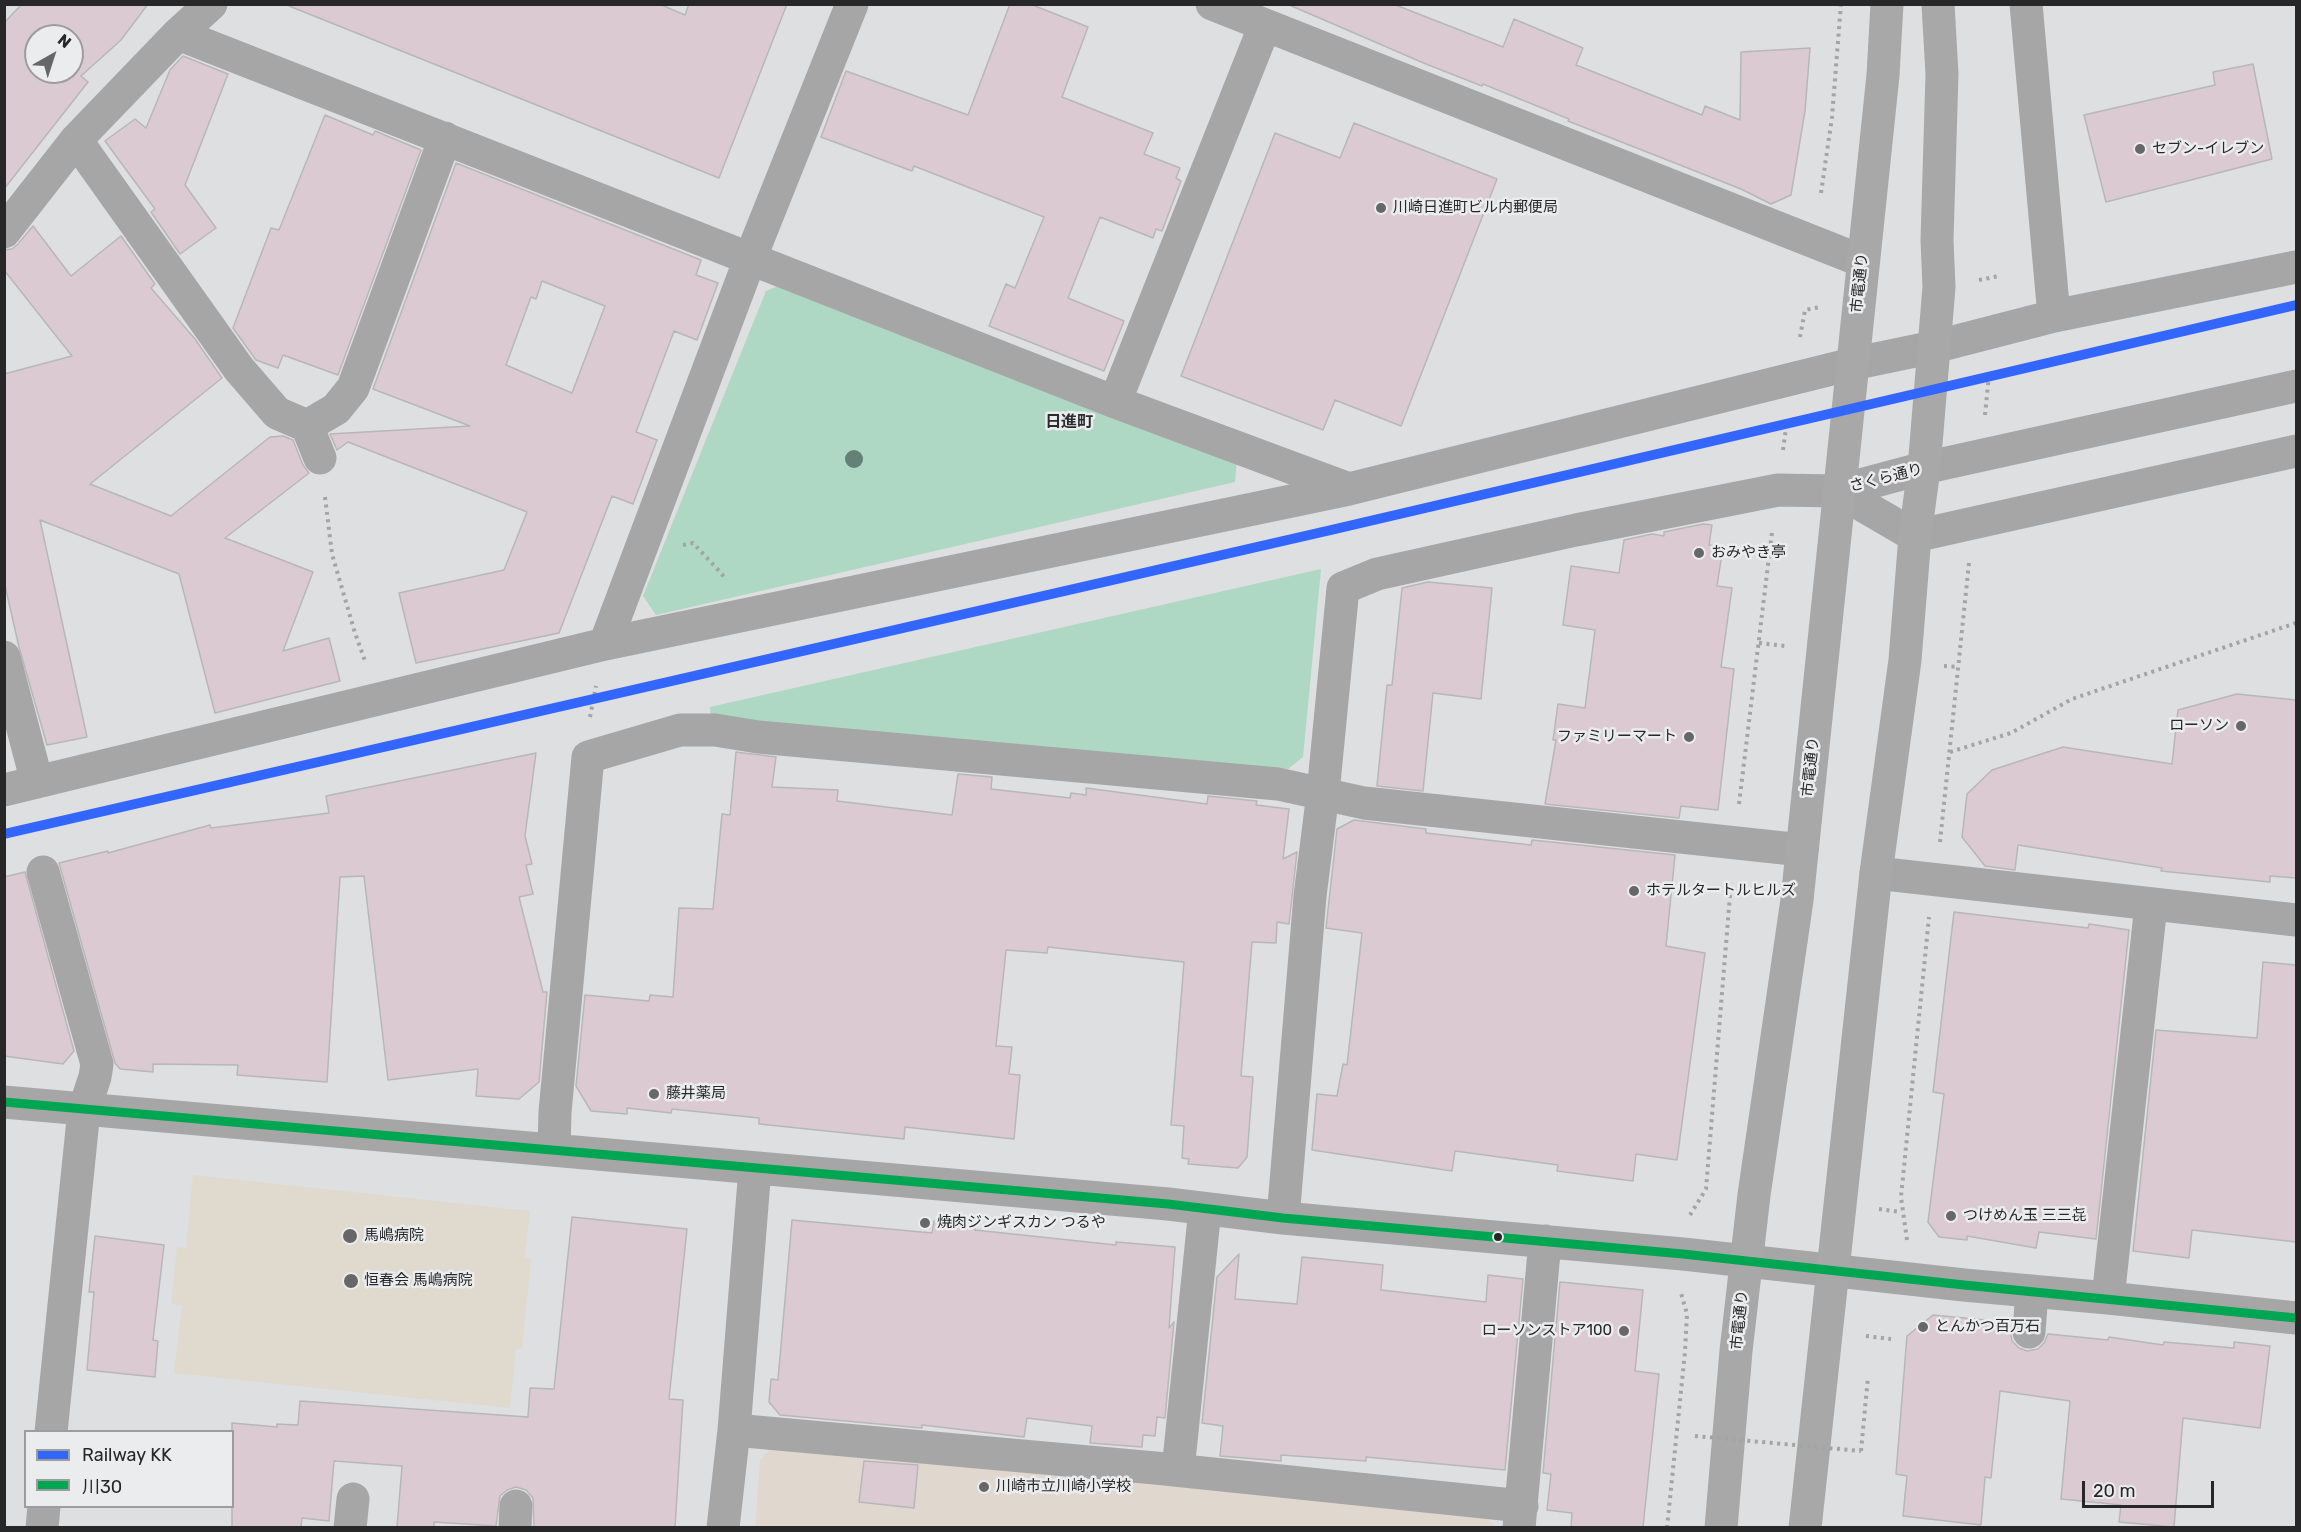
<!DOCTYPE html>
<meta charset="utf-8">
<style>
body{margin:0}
#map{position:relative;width:2301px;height:1532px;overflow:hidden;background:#dedfe0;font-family:Rubik,"Noto Sans JP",sans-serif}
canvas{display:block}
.frame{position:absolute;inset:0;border:6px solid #272728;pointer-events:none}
.legend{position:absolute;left:24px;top:1430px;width:210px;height:78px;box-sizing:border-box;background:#ebecee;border:2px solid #9d9d9f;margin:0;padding:8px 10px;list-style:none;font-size:18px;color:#272728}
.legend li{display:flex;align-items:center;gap:12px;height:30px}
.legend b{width:30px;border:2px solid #9d9d9f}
.north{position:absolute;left:24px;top:24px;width:60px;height:60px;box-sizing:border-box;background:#ebecee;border:2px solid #9d9d9f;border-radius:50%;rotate:39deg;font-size:16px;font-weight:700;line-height:24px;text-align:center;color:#272728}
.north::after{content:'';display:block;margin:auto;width:21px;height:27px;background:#676768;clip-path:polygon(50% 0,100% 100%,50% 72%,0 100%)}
.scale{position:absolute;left:2082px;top:1481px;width:132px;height:27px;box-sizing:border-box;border:3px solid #272728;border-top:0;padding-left:8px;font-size:18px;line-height:21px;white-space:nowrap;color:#272728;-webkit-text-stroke:4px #ebecee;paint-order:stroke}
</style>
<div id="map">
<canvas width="2301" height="1532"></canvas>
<div class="frame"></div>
<ul class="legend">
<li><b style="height:8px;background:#36f"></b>Railway KK</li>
<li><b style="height:8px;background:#00a651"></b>川30</li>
</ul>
<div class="north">N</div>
<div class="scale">20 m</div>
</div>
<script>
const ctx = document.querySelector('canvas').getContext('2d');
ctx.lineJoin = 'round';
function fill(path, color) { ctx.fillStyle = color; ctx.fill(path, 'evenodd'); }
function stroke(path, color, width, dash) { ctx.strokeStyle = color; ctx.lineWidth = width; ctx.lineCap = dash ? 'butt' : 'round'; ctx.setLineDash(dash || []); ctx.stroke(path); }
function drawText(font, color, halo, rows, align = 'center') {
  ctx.font = font + ' Rubik,"Noto Sans JP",sans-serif'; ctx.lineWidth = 5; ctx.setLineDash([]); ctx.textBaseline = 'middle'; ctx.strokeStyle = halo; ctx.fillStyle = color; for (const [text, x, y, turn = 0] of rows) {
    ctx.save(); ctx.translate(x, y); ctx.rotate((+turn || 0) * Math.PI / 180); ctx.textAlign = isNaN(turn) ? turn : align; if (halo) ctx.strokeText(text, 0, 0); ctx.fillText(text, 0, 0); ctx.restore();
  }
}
fill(new Path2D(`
 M774,1444L1484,1514L1495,1527L755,1528L760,1460Z`), '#e0d8ce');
fill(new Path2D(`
 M193,1175L530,1211L525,1257L531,1258L522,1349H516L510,1408L174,1373L182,1305L171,1304L177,1247L186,1248Z`), '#dfd9ce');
fill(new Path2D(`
 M783,284L1237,458L1235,482L656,615L643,596L766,291Z
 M1321,569L1303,757L1288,769L711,717L710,707Z`), '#aed7c4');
const building = new Path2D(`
 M22,4H148L121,40L81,76L88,82L4,189V23ZM36,36H72V72H36Z
 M289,4H659L685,15L689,4H787L719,178L289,6Z
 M1010,4H1030L1088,27L1062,97L1153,133L1144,154L1180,168L1176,178L1181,181L1162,231L1156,229L1153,238L1100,217L1068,298L1124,321L1104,371L989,326L1006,284L1015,288L1044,217L914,166L912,171L821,137L846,71L968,115Z
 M1287,4H1393L1503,47L1514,19L1583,48L1576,65L1702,115L1705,106L1740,120L1741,52L1810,48L1805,111L1791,195L1771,204L1741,189L1568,121L1569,119L1483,84L1482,86L1426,64Z
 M183,56L228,74L185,185L216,228L180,254L151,212L155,209L105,141L135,119L146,128L170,70Z
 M2253,64L2272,159L2106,202L2084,115L2215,85L2213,72Z
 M325,115L373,135L375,131L421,150L338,375L283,355L278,368L256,360L233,328L271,228L279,230Z
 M1354,123L1497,179L1401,426L1335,400L1323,430L1181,376L1275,133L1340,158Z
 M456,163L701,260L696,275L718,283L697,340L674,331L636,432L657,440L633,504L612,496L559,633L416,663L399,593L504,570L527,512L348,442L337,450L330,434L470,426L373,389ZM542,281L605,306L572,393L506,365L531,297L536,299Z
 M33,226L71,276L121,236L155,284L151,288L195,339L222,378L90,484L171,516L270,437L283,436L293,440L303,465L309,473L225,538L313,572L283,651L329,638L340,681L215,713L179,574L40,520L87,737L47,745L19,647L4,581V374L72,356L4,270V250L12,249L18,244Z
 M1703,524L1712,525L1709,545L1723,547L1717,586L1732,588L1721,667L1734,669L1718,810L1681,806L1679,818L1545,804L1556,740H1553L1558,704L1585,708L1595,630L1563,625L1571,566L1619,573L1624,540L1652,534L1664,536V532Z
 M1428,582L1492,588L1481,699L1433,693L1423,791L1377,786L1387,685H1392L1402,588Z
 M2237,694L2296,700V878L2270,876V882L2161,871L2162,868L2018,845L2015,870L1985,866L1962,837L1967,794L1992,770L2063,747L2172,764L2178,710Z
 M736,752L776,757L772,787L838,790L837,801L952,815L958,774L992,777L991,789L1070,798L1071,793L1086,795V788L1207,804L1208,796L1257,801L1256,805L1289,809L1283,859L1297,852L1289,924L1277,922L1276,943L1252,942L1241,1076L1253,1077L1247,1157L1238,1168L1188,1164L1189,1159L1182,1158L1184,1126L1171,1125L1184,962L1048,947L1047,953L1006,950L996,1046L1012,1047L1009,1074L1020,1075L1014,1139L905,1127L904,1139L759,1124V1118L672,1109L671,1113L627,1108V1114L591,1111L576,1086L585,995L649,1001L650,995L673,997L679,908L713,909L722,814L730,815Z
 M536,753L525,836L532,864L526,865L533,894L519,897L543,992H547L539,1082L519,1099L476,1096L478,1069L388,1080L364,876L340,877L327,1082L237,1075L238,1065L153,1064V1072L120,1069L115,1063L59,863L108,851V853L210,825L211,828L329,813L326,796Z
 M1354,820L1426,829V833L1531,845L1532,840L1675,855L1666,946L1705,953L1677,1160L1636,1154L1633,1181L1557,1171L1558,1165L1455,1151L1452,1171L1312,1150L1317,1094L1337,1096L1343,1064L1347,1065L1362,933L1326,928L1337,829Z
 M25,872L74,1051L63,1064L4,1056V877Z
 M1954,912L2088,928L2089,924L2129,930L2096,1239L2039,1232L2036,1248L1967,1236V1240L1939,1237L1928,1222L1944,1094L1933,1092Z
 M2263,962L2296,965V1242L2192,1230L2189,1258L2133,1251L2156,1030L2257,1038Z
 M572,1217L687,1229L669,1399L683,1400L675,1527H534L533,1498L526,1490L516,1487L507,1490L500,1496L496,1526L434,1522V1527H397L402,1466L334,1461L329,1521L302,1518L301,1527H232V1423L277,1427V1424L298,1425L300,1401L528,1417L530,1388L554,1389Z
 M792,1220L932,1233L934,1221L975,1225V1230L1116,1245V1242L1175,1247L1169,1328L1174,1322L1165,1418L1157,1417L1155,1436L1143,1435L1142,1447L1090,1443L1092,1426L1027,1418L1024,1437L922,1425V1428L780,1415L769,1402L771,1379L778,1380Z
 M95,1236L164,1245L153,1340L158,1341L155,1377L87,1370L94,1292H89Z
 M1239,1254L1235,1299L1297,1304L1302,1257L1383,1265L1381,1290L1486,1302L1488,1275L1523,1279L1505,1470L1366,1457V1461L1281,1455V1461L1220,1456L1223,1426L1202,1423L1217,1277Z
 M1560,1282L1643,1290L1635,1371L1659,1374L1643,1527H1571L1572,1513L1547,1510L1551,1474L1543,1473Z
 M1933,1315L2006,1322V1330H2010L2012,1341L2019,1348L2027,1351L2038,1349L2044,1343L2048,1334L2108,1340L2109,1337L2163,1345L2164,1342L2234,1348V1342L2270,1346L2260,1428L2183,1418L2174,1527L2119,1522L2121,1505L2061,1499L2070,1401L2000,1391L1991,1478L1985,1477L1981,1525L1903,1516L1907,1476L1896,1474L1907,1336Z
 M864,1461L918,1465L914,1508L859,1502Z`);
fill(building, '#dbcad2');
stroke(building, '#b7b7b8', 1.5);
stroke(new Path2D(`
 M1821,193L1832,117L1841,4
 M1979,280L1999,276
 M1800,337L1805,310L1820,307
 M1985,415L1989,375
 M1783,450L1787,421
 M325,497L332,554L355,633L365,661
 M683,545L693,543L722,574L725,580
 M1759,643L1785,646
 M1944,666L1958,667
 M590,717L596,686
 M1950,752L2011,733L2072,699L2296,623
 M1739,804L1772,532
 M1940,842L1969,563
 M1879,1209L1901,1212
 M1690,1215L1706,1189L1731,883
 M1907,1240L1901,1197L1929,917
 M1866,1336L1891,1339
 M1861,1451L1868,1377
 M1667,1528L1685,1352L1687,1314L1681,1293`), '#a3a4a4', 4, [3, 4.5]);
stroke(new Path2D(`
 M1212,4L1862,261
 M2026,4L2054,316
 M178,34L1115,402L1349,489
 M76,140L239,369L277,413L307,426L320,458
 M4,232L76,140L178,34L211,4
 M1115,402L1265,25
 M307,426L336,409L353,388L445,138
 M1838,491L1915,536L2296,451
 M605,644L750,259L852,4
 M4,657L37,782
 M4,790L605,644L1349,489L1852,364L1934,347L2054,316L2296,267
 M43,872L97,1064L95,1077L84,1110L51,1432
 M1876,873L2296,920
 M4,1102L1168,1204L1283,1218L1683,1254L1964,1285L2108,1298L2296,1318
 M554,1149L555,1112L588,757L680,730H715L758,737L1278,784L1364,803L1802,850
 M1283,1218L1310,896L1323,793L1343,588L1377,574L1576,530L1778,490L1838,491L1924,468L2296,386
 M2108,1298L2151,905
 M2029,1332L2032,1291
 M734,1430L1155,1468L1522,1506
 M1178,1470L1205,1209
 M42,1528L44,1506
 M350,1528L353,1499
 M515,1528L516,1506
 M723,1528L734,1430L755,1168
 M1519,1528L1545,1241`), '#a6a6a7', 33);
stroke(new Path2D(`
 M1721,1528L1736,1351L1754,1195L1797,900L1883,75L1887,4
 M1805,1528L1876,873L1905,660L1915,536L1924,468L1939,287L1937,240L1942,74L1938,4`), '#a8a8a9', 33);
stroke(new Path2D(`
 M1695,1436L1861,1451`), '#a3a4a4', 4, [3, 4.5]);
stroke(new Path2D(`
 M4,1102L1168,1204L1283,1218L1683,1254L1964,1285L2296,1318`), '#00a651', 9);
stroke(new Path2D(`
 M4,834L1331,530L2296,305`), '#36f', 10);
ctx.fillStyle = '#648077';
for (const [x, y] of [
 [854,459]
]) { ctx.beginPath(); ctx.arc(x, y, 9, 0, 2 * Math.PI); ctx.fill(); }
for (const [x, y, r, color] of [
 [2140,149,6,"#676768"],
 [1381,208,6,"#676768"],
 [1699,553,6,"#676768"],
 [2241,726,6,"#676768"],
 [1689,737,6,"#676768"],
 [1634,891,6,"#676768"],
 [654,1094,6,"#676768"],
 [1951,1216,6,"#676768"],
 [925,1223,6,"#676768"],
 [350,1236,8,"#676768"],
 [1498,1237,5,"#272728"],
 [351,1281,8,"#676768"],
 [1923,1327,6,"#676768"],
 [1624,1331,6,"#676768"],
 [984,1487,6,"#676768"]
]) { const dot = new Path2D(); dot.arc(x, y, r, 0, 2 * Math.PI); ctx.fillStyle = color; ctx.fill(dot); stroke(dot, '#ebecee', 2); }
drawText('15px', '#272728', '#ebecee', [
 ["セブン-イレブン",2152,149],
 ["川崎日進町ビル内郵便局",1393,208],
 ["おみやき亭",1711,553],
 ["ローソン",2229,726,"right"],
 ["ファミリーマート",1677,737,"right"],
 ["ホテルタートルヒルズ",1646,891],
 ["藤井薬局",666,1094],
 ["つけめん玉 三三㐂",1963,1216],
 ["焼肉ジンギスカン つるや",937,1223],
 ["馬嶋病院",364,1236],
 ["恒春会 馬嶋病院",364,1281],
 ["とんかつ百万石",1935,1327],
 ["ローソンストア100",1612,1331,"right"],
 ["川崎市立川崎小学校",996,1487]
], 'left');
drawText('15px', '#272728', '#ebecee', [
 ["市電通り",1860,283,-84],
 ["さくら通り",1886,478,-14],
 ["市電通り",1811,767,-84],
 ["市電通り",1740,1320,-84]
]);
drawText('bold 16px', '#2b2c2e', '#ebecee', [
 ["日進町",1069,422]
]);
</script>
